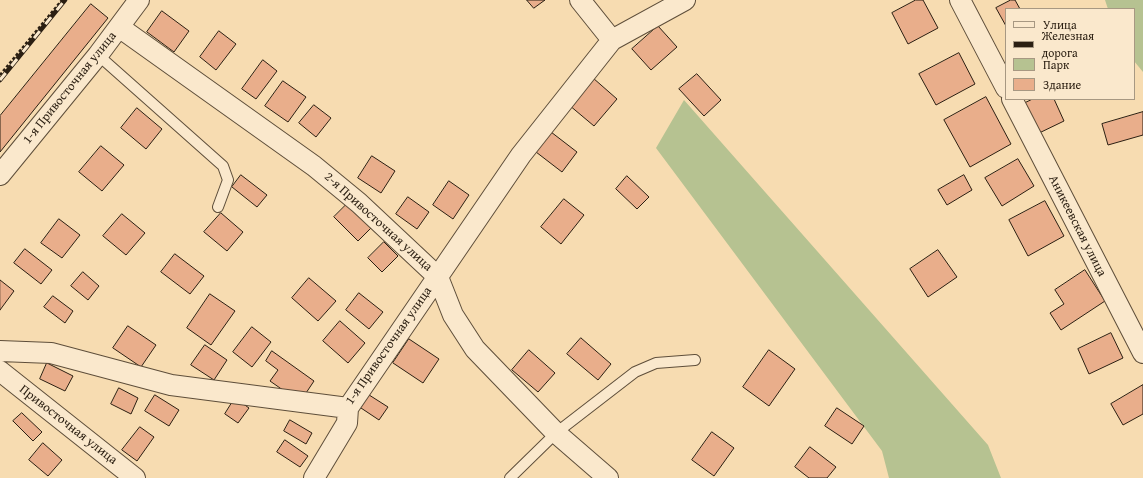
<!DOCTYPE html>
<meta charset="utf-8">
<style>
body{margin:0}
#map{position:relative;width:1143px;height:478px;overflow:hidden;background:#f7dcb1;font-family:"Gentium Book Plus",serif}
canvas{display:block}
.legend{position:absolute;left:1005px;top:8px;width:130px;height:92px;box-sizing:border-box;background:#fae8cc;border:1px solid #a79882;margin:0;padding:5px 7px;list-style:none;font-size:12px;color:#2b1f12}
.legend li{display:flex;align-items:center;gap:8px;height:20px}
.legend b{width:20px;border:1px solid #a79882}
</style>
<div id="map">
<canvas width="1143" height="478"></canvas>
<ul class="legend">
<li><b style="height:5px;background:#fae8cc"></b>Улица</li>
<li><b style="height:5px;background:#2b1f12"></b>Железная дорога</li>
<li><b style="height:11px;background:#b6c291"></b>Парк</li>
<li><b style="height:11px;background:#e9ae8b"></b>Здание</li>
</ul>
</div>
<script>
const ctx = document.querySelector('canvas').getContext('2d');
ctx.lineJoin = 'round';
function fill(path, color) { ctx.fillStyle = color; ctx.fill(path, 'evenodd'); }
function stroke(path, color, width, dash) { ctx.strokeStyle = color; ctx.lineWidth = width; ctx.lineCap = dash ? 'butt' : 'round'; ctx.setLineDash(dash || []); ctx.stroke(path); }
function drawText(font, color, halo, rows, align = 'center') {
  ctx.font = font + ' "Gentium Book Plus",serif'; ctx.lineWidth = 3.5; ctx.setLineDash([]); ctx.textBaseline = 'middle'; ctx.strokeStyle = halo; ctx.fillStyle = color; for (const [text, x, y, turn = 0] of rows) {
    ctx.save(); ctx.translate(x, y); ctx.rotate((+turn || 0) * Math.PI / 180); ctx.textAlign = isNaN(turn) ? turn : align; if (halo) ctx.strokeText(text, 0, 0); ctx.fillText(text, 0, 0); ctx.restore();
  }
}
fill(new Path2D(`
 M1105,0H1143V72L1134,61V9H1108Z
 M684,100L988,445L1001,478H889L882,451L656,148Z`), '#b6c291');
const building = new Path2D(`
 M527,0H545L534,8Z
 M916,0H923L938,28L908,44L892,13Z
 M1011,0H1015L1020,9H1006V26L996,8Z
 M91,4L108,18L0,152V116Z
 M162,11L189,31L174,52L147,32Z
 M658,26L677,47L651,70L632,49Z
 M219,31L236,44L216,70L200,57Z
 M959,53L975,84L936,105L919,74Z
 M263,60L277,71L256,99L242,89Z
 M697,74L721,100L704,116L679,89Z
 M593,78L617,99L594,126L569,105Z
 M283,81L306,97L288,122L265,106Z
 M986,97L1011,144L970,167L944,120Z
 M1033,99H1054L1064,121L1035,135L1021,105Z
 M314,105L331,118L316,137L299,123Z
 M137,108L162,129L146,149L121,128Z
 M1143,112V135L1108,145L1102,124Z
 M551,132L577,152L562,172L536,152Z
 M101,146L124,165L102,191L79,172Z
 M372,156L395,171L381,193L358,178Z
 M1018,159L1034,186L1002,206L985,178Z
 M241,175L267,195L257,207L232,187Z
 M964,175L972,190L947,205L938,190Z
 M627,176L649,197L637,209L616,189Z
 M449,181L469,195L453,219L433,205Z
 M408,197L429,212L417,229L396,214Z
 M564,199L584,215L561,244L541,227Z
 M1045,201L1064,236L1028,256L1009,220Z
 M347,204L371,228L358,241L334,217Z
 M221,213L243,232L227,251L204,232Z
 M122,214L145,233L126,255L103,236Z
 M59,219L80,235L62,258L41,243Z
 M384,242L398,256L382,272L368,258Z
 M25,249L52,270L41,284L14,263Z
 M938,250L957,277L928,297L910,269Z
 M175,254L204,276L190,294L161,272Z
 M1085,270L1105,301L1061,330L1050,313L1064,304L1055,290Z
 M83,272L99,286L88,300L71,286Z
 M309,278L336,301L318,321L292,298Z
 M0,280L14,291L0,310Z
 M359,293L383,312L369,329L346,310Z
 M210,294L235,311L211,345L187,328Z
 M53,296L73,311L65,323L44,307Z
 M340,321L365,343L348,363L323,341Z
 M128,326L156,345L141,367L113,348Z
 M252,327L271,342L252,367L233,352Z
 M1111,333L1123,358L1089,374L1078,349Z
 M581,338L611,364L598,380L567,354Z
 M409,339L439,359L423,383L393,363Z
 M205,345L227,360L214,380L191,365Z
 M529,350L555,373L538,392L512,370Z
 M769,350L795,369L769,406L743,387Z
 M272,351L314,381L300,402L270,381L278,370L266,361Z
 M47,363L73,376L65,391L40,379Z
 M1143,385V414L1123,425L1111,404Z
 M119,388L138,398L131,414L111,404Z
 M366,393L388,407L379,420L358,406Z
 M155,395L179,410L169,426L145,411Z
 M235,398L249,408L238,423L225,414Z
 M837,408L864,426L852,444L825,426Z
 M22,413L42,432L33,441L13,421Z
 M290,420L312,433L306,444L284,431Z
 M140,427L154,437L137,461L122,450Z
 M712,432L734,448L714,476L692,460Z
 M285,440L308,456L300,467L277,452Z
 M43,443L62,460L48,476L29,460Z
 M810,447L836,467L827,478H809L795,467Z`);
fill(building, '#e9ae8b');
stroke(building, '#2b1f12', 1);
const lane = new Path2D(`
 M98,55L223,166L228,180L218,207
 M510,478L556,433L635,372L656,363L695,360`);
const street = new Path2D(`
 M580,0L612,40
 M960,0L1006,88
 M119,27L314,166L359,203L438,277L453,315L475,349L556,433L608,478
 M1012,99L1143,353
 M0,175L98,55L139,0
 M0,351L51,353L171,385L348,408
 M0,371L135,478
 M314,478L347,423L348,408L521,155L612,40L685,0`);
stroke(lane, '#5e4e3a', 12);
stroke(street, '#5e4e3a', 22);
stroke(new Path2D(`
 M0,75L62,0`), '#2b1f12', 2.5, [3, 2]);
stroke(lane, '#fae8cc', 10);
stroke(street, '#fae8cc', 20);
const rail = new Path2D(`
 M0,80L65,0`);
stroke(rail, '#2b1f12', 4.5);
stroke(rail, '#fae8cc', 3, [9]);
drawText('13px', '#2b1f12', '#fae8cc', [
 ["1-я Привосточная улица",70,88,-51],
 ["2-я Привосточная улица",378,222,42],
 ["Аникеевская улица",1077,226,63],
 ["1-я Привосточная улица",389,346,-55],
 ["Привосточная улица",68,425,38]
]);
</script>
